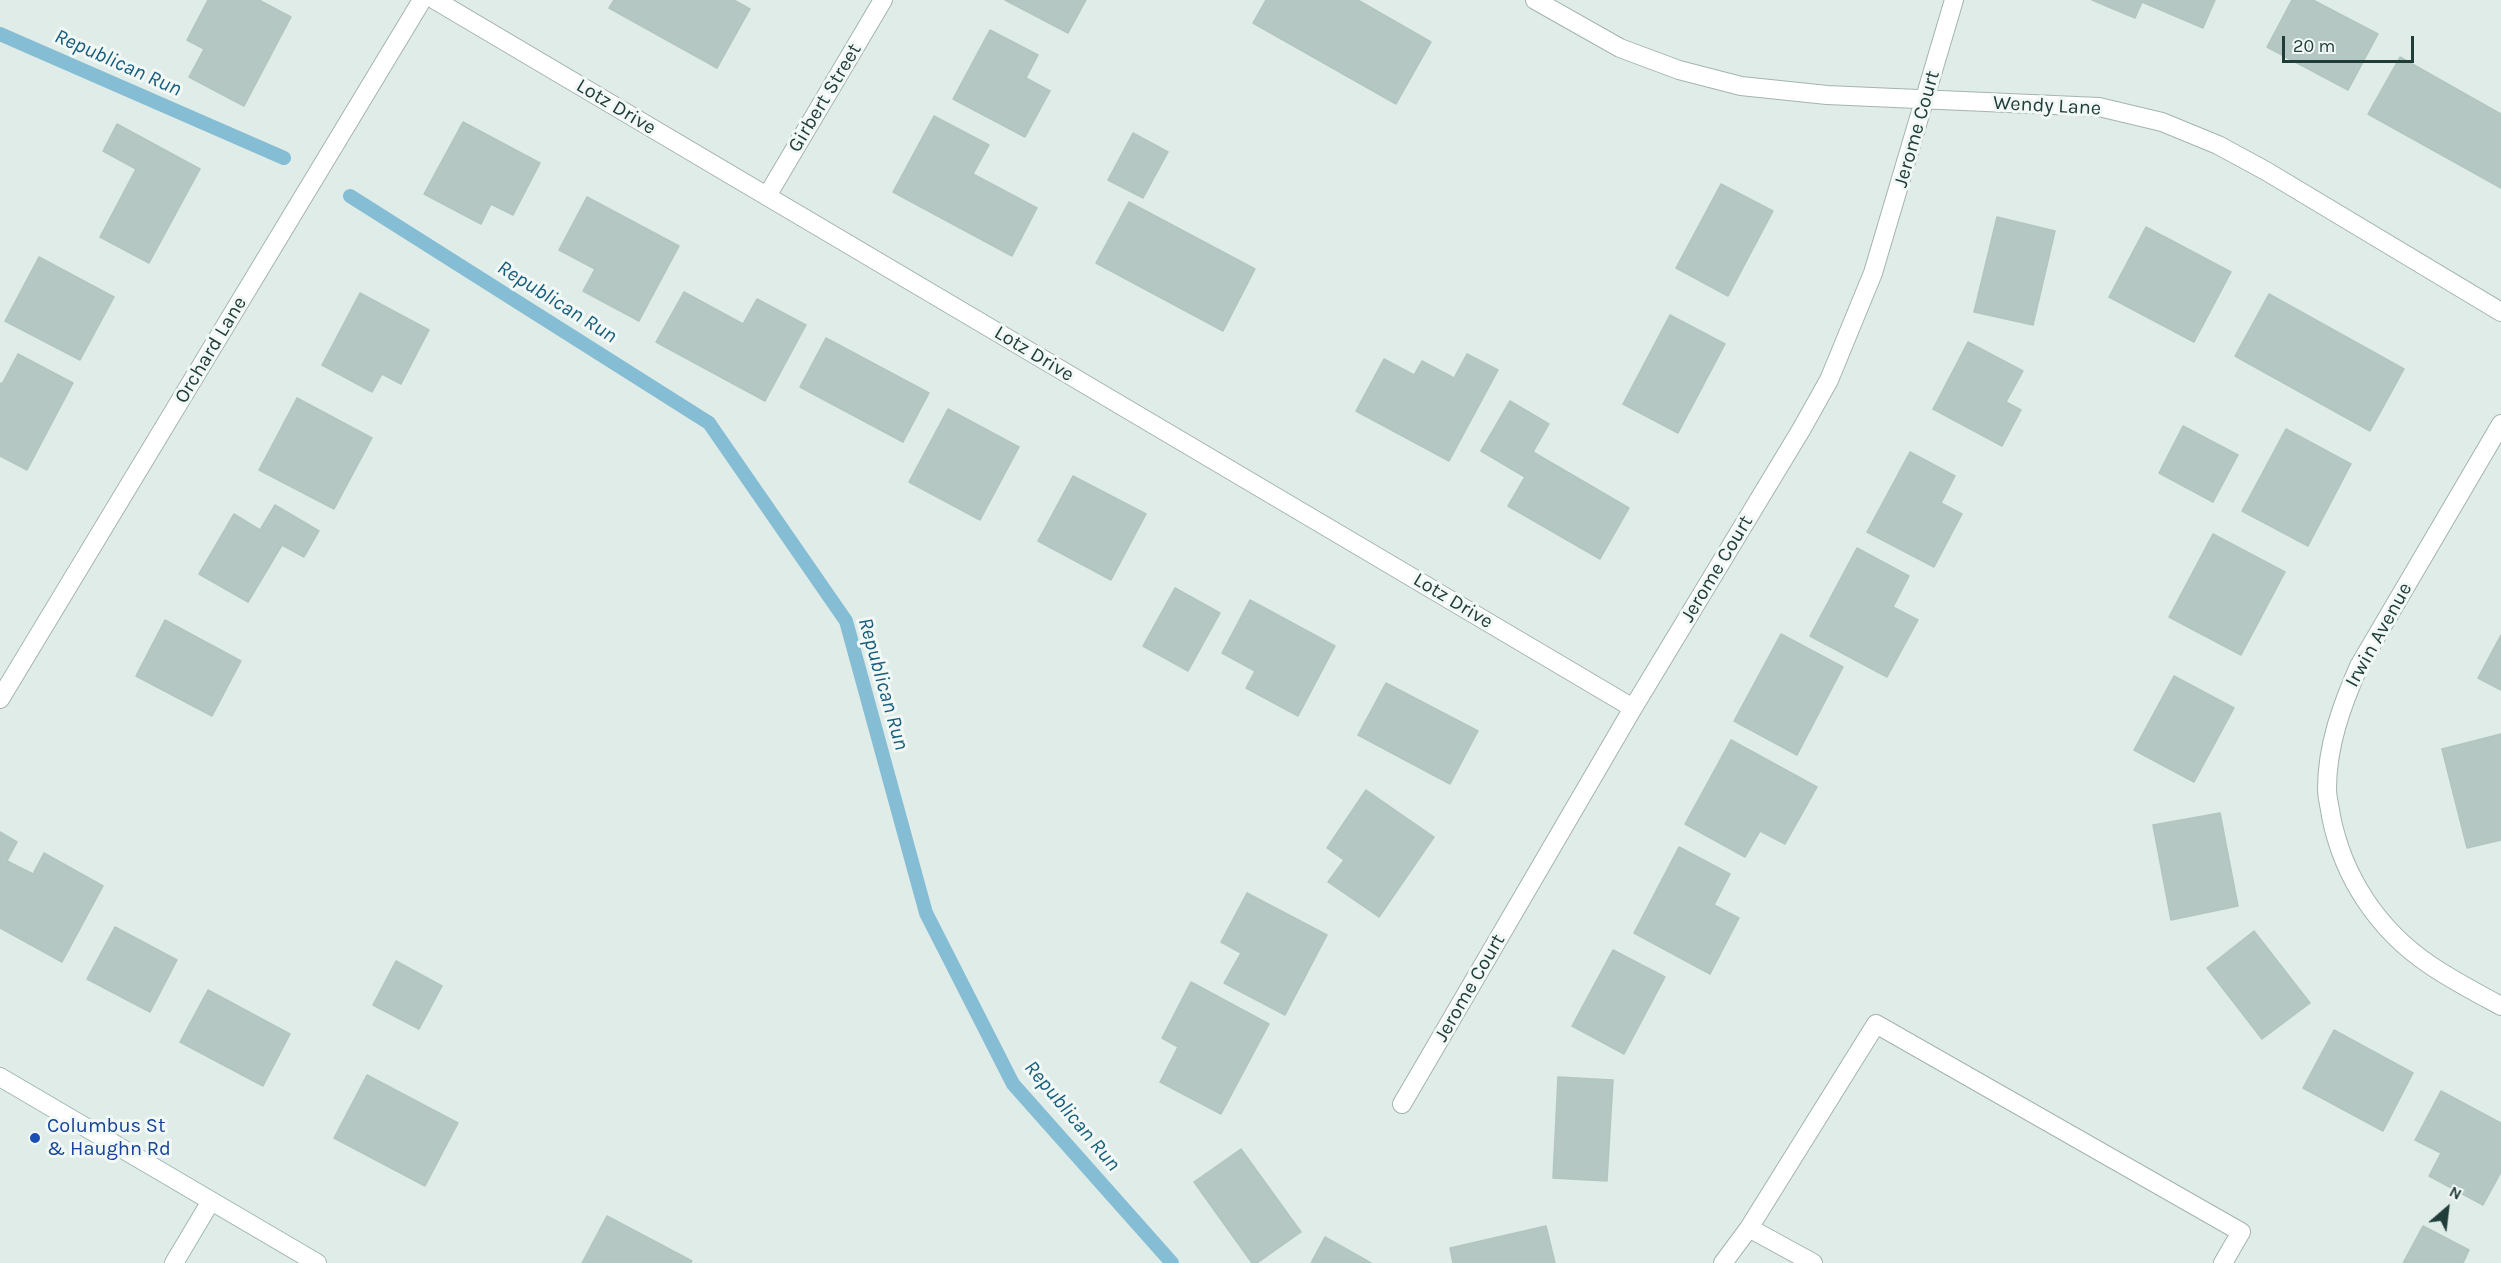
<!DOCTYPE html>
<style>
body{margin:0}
#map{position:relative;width:2501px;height:1263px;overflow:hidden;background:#e0ece8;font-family:Karla,sans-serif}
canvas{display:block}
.north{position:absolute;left:2417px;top:1179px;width:60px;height:60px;-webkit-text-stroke:4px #f1f8f5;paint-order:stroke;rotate:28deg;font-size:16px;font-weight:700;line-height:24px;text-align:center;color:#203d39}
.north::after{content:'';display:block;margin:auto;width:21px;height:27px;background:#203d39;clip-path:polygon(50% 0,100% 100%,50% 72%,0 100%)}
.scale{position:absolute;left:2282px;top:36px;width:132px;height:27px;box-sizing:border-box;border:3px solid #203d39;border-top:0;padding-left:8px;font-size:18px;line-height:21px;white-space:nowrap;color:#203d39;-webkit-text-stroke:4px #f1f8f5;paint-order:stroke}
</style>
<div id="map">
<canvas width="2501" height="1263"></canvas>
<div class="north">N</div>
<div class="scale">20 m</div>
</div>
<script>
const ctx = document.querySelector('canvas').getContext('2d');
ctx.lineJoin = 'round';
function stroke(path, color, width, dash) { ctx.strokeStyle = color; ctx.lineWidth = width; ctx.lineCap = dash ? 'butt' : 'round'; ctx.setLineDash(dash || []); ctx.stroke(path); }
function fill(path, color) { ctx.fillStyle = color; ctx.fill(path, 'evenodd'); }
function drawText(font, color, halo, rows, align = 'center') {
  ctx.font = font + ' Karla,sans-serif'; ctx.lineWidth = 6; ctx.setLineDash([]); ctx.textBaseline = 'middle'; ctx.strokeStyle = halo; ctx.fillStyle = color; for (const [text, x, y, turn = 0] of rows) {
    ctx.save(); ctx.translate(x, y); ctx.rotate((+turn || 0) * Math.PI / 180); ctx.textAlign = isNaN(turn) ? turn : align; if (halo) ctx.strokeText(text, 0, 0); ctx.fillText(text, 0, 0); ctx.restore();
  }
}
stroke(new Path2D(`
 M0,34L284,158
 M350,196L709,423L846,621L926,913L1013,1084L1172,1263`), '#85bdd4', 14);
const building = new Path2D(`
 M208,0H259L291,17L244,106L189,77L204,49L187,40Z
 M614,0H734L750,9L717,68L609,8Z
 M1005,0H1086L1068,33Z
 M1266,0H1358L1431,42L1396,104L1253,23Z
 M2092,0H2215L2203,28L2142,2L2135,18Z
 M2292,0H2313L2378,34L2348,90L2267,47Z
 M990,30L1038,55L1026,78L1050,91L1025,137L953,99Z
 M2400,57L2501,114V188L2368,114Z
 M934,116L989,145L973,174L1037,208L1012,256L893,192Z
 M463,122L540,163L513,215L491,204L481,224L424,194Z
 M117,124L200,169L149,263L100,237L136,169L103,151Z
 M1133,133L1168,152L1143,198L1108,180Z
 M1721,184L1773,211L1728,296L1676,268Z
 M587,197L679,246L639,321L583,291L595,269L559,250Z
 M1129,202L1255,269L1223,331L1096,263Z
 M1997,217L2055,231L2033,325L1974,312Z
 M2146,227L2231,272L2194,342L2109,297Z
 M39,257L114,297L80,360L5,321Z
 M684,292L743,324L757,299L806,325L765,401L656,342Z
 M360,293L429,330L401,384L382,374L372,392L322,365Z
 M2269,294L2404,369L2370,431L2235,356Z
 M1670,315L1725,344L1678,433L1623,404Z
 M826,338L929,393L903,442L800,387Z
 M1968,342L2023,371L2006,402L2021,410L2002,446L1933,409Z
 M18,354L73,383L27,470L0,456V383L2,384Z
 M1467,354L1498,370L1449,461L1356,411L1384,359L1414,375L1422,361L1454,378Z
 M297,398L372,438L334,509L259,470Z
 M1510,401L1549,424L1533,452L1629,508L1600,559L1508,506L1525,477L1481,451Z
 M948,409L1019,447L980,520L909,482Z
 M2183,426L2238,455L2213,502L2159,473Z
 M2286,429L2351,464L2308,546L2242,511Z
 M1910,452L1955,476L1941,503L1962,514L1934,567L1867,532Z
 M1073,476L1146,514L1111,580L1038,541Z
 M275,505L319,531L304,557L282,545L248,602L199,574L234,514L260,530Z
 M2213,534L2285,572L2241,655L2169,617Z
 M1857,548L1909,576L1893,607L1918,620L1887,677L1810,636Z
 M1175,588L1220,613L1188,671L1143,646Z
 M1250,600L1335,646L1298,716L1246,688L1255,671L1222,653Z
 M165,620L241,661L212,716L136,676Z
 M1781,634L1843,667L1797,755L1734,721Z
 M2501,635V690L2478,678Z
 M2174,676L2234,708L2194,782L2134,750Z
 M1386,683L1478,731L1450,784L1358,735Z
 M2501,734V840L2467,848L2442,749Z
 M1731,740L1817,787L1785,844L1760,831L1745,857L1685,824Z
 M1366,790L1434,837L1379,917L1328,882L1344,860L1327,848Z
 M2220,813L2238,906L2171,920L2153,825Z
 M0,832L17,842L7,861L33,874L44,853L103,886L62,962L0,928Z
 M1679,847L1730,874L1714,905L1739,918L1710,974L1634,933Z
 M1247,893L1327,935L1285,1015L1224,983L1241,953L1221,942Z
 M115,927L177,960L150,1012L87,979Z
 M2254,931L2310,1003L2262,1039L2207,968Z
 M1613,950L1665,977L1624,1054L1572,1026Z
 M396,961L442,986L419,1029L373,1005Z
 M1191,982L1269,1024L1221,1114L1160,1082L1178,1047L1162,1038Z
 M208,990L290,1034L263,1086L180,1042Z
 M2334,1030L2413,1073L2383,1131L2303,1088Z
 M367,1075L458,1123L425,1186L334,1138Z
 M1558,1077L1613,1080L1607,1181L1553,1178Z
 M2441,1091L2501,1123V1172L2483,1205L2429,1176L2441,1153L2415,1140Z
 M1241,1149L1301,1232L1257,1263H1252L1194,1182Z
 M607,1216L692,1261L691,1263H582Z
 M1546,1226L1555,1263H1453L1450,1248Z
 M2423,1226L2469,1250L2463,1263H2403Z
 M1325,1237L1371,1263H1311Z`);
fill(building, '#b5c7c2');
stroke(building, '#b2c6c0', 1.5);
const lane = new Path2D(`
 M1749,1228L1876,1024L2241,1232L2223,1263
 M1723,1263L1749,1228L1813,1263`);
const street = new Path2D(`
 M435,0L1633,708
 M1535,0L1620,48L1679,70L1741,86L1827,95L2099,107L2162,122L2218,145L2266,171L2501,312
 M767,196L883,0
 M2501,424L2359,666C2342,705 2327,745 2327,789C2327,798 2330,807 2331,816C2343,877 2378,930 2430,965C2452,980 2477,993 2501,1006
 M0,699L422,0
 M1402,1104L1633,708L1801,430L1829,380L1873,273L1954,0`);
const secondary = new Path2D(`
 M0,1077L317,1263
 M174,1263L211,1201`);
stroke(lane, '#a3b4b0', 20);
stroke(street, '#a3b4b0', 20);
stroke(secondary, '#9eb8b2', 20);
stroke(lane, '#fff', 18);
stroke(street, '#fff', 18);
stroke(secondary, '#fff', 18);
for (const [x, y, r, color] of [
 [35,1138,6,"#1a4fb4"]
]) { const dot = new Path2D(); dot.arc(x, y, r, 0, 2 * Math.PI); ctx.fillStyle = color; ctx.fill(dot); stroke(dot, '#f1f8f5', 2); }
drawText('20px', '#203d39', '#f1f8f5', [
 ["Girbert Street",825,98,-59],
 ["Wendy Lane",2047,106,3],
 ["Lotz Drive",616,107,31],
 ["Jerome Court",1917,129,-74],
 ["Orchard Lane",211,350,-59],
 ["Lotz Drive",1034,354,31],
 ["Jerome Court",1717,569,-59],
 ["Lotz Drive",1453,601,31],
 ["Irwin Avenue",2379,635,-61],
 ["Jerome Court",1470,988,-60]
]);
drawText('20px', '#164399', '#f1f8f5', [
 ["Columbus St",47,1126],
 ["& Haughn Rd",47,1149]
], 'left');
drawText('italic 21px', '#175d7c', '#f1f8f5', [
 ["Republican Run",118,63,24],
 ["Republican Run",557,302,32],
 ["Republican Run",883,684,74],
 ["Republican Run",1072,1116,50]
]);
</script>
